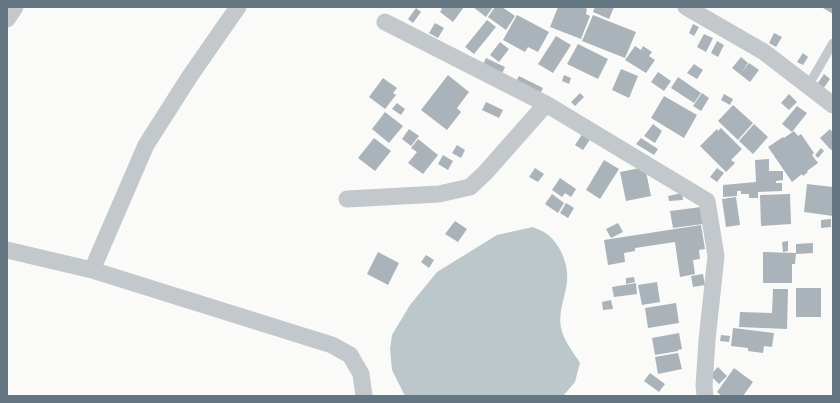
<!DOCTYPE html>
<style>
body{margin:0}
#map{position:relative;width:840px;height:403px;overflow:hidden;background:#fafaf8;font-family:Helvetica,sans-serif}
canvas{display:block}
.frame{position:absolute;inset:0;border:8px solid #657683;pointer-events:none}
</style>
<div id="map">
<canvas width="840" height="403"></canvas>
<div class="frame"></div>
</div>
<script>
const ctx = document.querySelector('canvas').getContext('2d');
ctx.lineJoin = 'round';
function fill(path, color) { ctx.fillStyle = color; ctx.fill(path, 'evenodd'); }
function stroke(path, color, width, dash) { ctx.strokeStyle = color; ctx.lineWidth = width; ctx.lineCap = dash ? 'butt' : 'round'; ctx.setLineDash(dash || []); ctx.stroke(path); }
fill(new Path2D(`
 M533,227C536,229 541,230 544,232C560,242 569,264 567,282C565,298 558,312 561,328C564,341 573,352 580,363L575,382L563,396H405L392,370L390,349L392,335L410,305L437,272L497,235Z`), '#bbc7cb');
fill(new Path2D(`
 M439,7H464L453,22L440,12L442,9Z
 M473,7H493L486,17Z
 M495,7H502L515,16L506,30L488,17Z
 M558,7H583L587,9L586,14L590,16L581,39L550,27Z
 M595,7H614L609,19L593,12Z
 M824,7H833V14L823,8Z
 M416,8L421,12L413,23L408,19Z
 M517,15L549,32L538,52L528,47L525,52L503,40Z
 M593,15L636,32L625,58L582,41Z
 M487,20L496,27L474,54L465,47Z
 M435,23L444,28L438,38L429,33Z
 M693,24L699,27L694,36L689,33Z
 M774,33L782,37L776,47L769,43Z
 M704,34L713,38L706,52L697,47Z
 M556,36L571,45L553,73L538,64Z
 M717,41L724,45L718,57L711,53Z
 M500,42L509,49L499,62L490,55Z
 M578,44L608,59L598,79L567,64Z
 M635,46L641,50L643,46L652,52L649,56L655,60L646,73L625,60Z
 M803,53L808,57L803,65L797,62Z
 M741,57L748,63L741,73L749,63L759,70L750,82L732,68Z
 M486,58L505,67L500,78L481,69Z
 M694,64L703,70L697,79L687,73Z
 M621,69L638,76L629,98L612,90Z
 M658,72L671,81L664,91L651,82Z
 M824,74L830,79L823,89L817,84Z
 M448,75L469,92L457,108L461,112L447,130L421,110Z
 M564,75L571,78L569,84L562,81Z
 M519,76L543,88L538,98L514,85Z
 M678,77L701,93L694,103L671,88Z
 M383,78L397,88L393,93L396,95L385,109L369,97Z
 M580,93L584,97L575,106L571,102Z
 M702,93L709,98L701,111L693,106Z
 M724,94L733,99L730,105L721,100Z
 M789,94L797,102L789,110L781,103Z
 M664,96L697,115L684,138L651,118Z
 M486,102L503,110L499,118L482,110Z
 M397,103L405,109L401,115L392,109Z
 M733,105L753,123L738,140L718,121Z
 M797,106L807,113L792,132L782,124Z
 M385,112L403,126L389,143L372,129Z
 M653,124L662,131L655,143L644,136Z
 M754,124L768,137L753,154L739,141Z
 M721,128L742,149L731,160L735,163L726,172L700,146L717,129L718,131Z
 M409,129L419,136L411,146L402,139Z
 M830,129L833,133V149L831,150L820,138Z
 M794,131L798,136L801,134L814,153L812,155L818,163L807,171L808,172L803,176L802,174L792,182L768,147L783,137L784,138Z
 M583,133L591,138L583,150L575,145Z
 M374,138L391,151L375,171L358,158Z
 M641,138L658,149L654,155L636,144Z
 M418,139L438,155L423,174L408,163L417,152L411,148Z
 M457,145L465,150L461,158L452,153Z
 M821,148L824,151L818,158L815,155Z
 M443,155L453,161L448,170L438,164Z
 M769,159V171H783V180L776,181V183H782V191L758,192V198H749V194H741V191H737V196L723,197V185L756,182L755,160Z
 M604,160L619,169L600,199L586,190Z
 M645,167L651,196L626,201L620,172Z
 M535,168L544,174L538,182L529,177Z
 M717,168L724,173L717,182L710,177Z
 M560,178L576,189L571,197L565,193L562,197L552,190Z
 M807,184L833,187V216L804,212Z
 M682,193L683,200L669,201L668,196Z
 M552,194L564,203L558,213L545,204Z
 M790,194L791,224L761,226L760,195Z
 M736,197L740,225L726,227L722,199Z
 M566,203L574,208L568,218L560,213Z
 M701,207L703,224L673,228L670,211Z
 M831,219V227L821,228V220Z
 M455,221L467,229L458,242L445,234Z
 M618,223L623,232L611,238L606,229Z
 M701,225L705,249L699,250L700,259L693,260L695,274L680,277L675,242L635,248V251L624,253L625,262L608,265L604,240Z
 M788,241V251L783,252L782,242Z
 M813,243V253L796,254V244Z
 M378,252L399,263L388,285L367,274Z
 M763,252L796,253L795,264H792V283H763Z
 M426,255L434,260L429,268L421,262Z
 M703,274L705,285L693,287L691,276Z
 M634,277L635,282L626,284V278Z
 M657,282L660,302L642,305L638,285Z
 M636,283L637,294L614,297L612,287Z
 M796,288H821V317H796Z
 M773,289H788L787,329L739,327L740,312L772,313Z
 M611,300L613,309L603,310L602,302Z
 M676,303L679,323L648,328L645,308Z
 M733,328L774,333L772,347L764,346L763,353L748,351V348L731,346Z
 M679,333L682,349L678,350V351L655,355L652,338Z
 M721,335L730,336L729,342L720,341Z
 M678,353L682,369L658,374L655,357Z
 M718,367L727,376L719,384L710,375Z
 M734,368L753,382L743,396H722L717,392Z
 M650,373L665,384L659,392L644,381Z`), '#aab3b9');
stroke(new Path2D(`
 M808,86L833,43`), '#c3c8cc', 9);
stroke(new Path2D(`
 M686,7L764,52L833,105
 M7,19L15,7
 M385,22L546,104L707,201L716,256L707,340L704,386L705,396
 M347,199L439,194L470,187L485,173L546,104
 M7,250L92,270L332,345L350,355L361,374L364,396
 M92,270L146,145L190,76L238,7`), '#c3c8cc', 17);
</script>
